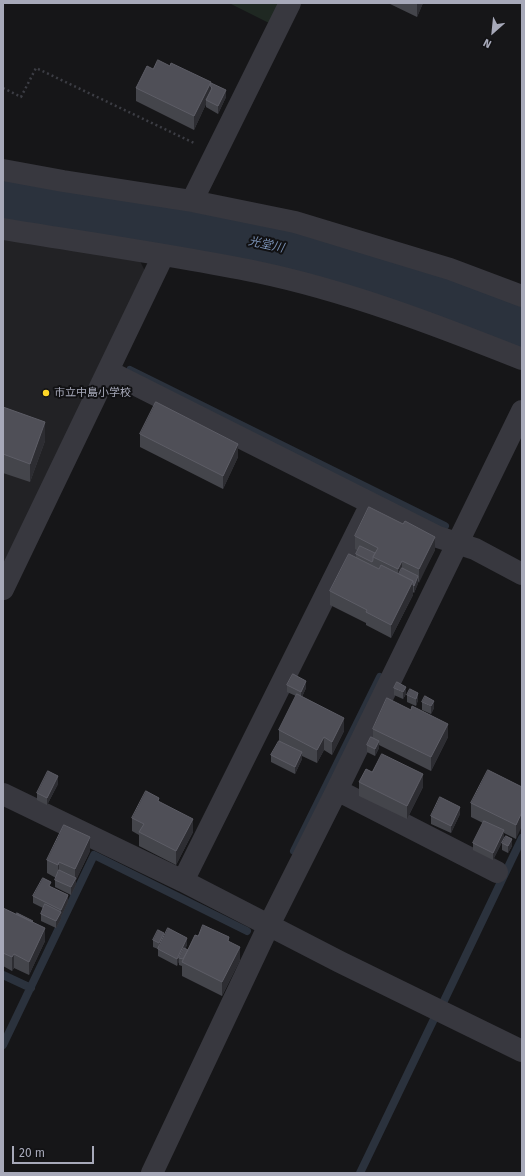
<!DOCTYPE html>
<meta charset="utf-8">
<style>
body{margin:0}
#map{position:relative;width:525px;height:1176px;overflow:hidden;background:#161618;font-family:"Fira Sans",sans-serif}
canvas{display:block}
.frame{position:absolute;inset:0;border:4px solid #a7a9b9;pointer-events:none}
.north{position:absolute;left:473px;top:12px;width:40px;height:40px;-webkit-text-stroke:3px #111113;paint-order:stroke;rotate:207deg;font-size:11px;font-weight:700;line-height:16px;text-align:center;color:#a7a9b9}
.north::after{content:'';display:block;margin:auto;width:14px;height:18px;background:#a7a9b9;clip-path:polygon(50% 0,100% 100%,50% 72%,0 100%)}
.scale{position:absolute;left:12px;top:1146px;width:82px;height:18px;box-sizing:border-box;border:2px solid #a7a9b9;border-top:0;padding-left:5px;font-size:12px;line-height:14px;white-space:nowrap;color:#a7a9b9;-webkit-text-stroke:3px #111113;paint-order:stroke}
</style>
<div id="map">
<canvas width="525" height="1176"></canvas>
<div class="frame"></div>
<div class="north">N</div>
<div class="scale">20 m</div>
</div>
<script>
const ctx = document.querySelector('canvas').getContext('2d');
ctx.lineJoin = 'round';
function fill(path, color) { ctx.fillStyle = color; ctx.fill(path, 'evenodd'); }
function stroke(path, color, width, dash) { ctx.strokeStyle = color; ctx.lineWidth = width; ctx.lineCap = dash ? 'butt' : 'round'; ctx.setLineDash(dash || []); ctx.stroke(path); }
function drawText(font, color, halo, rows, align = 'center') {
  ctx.font = font + ' "Fira Sans","Noto Sans JP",sans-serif'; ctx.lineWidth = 4; ctx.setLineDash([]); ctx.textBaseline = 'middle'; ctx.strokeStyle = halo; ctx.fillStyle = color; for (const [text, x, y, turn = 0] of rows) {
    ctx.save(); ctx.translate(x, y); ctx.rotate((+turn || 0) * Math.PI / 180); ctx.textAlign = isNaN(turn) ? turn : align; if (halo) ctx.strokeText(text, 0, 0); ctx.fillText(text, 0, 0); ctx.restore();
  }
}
fill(new Path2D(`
 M3,237L140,261L146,273L3,569Z`), '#222225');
fill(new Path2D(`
 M229,3H279L269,23Z`), '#1f2822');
stroke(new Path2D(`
 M130,370L445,526
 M294,851L380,677
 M3,975L31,988
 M442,1005L522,838
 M3,1045L94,855L247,931
 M360,1173L434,1019`), '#2b323d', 8);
stroke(new Path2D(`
 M3,196L147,218L325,257L431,289L522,323`), '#2b323d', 49);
stroke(new Path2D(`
 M3,88L21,97L36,68L194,143`), '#3c3d44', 2.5, [2, 3]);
stroke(new Path2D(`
 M3,170L63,181L192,201L295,222L450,269L522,296
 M192,201L290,3
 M3,229C88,243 173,255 257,272C348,291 436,325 522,359
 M108,371L438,537L475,549L522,574
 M3,589L163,256
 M337,790L497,872
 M3,794L183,881L340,962L522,1051
 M183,881L368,510
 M152,1173L269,925L337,790L522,411`), '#38383f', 22);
fill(new Path2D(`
 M388,3H423L417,17Z
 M153,69L211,83L226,97L218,114L206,107V104L194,130L136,101V88Z
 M3,407L45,441L30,482L3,473Z
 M140,434L238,457L223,489L140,447Z
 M355,536L435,550L418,583L414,593L413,592V595L391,638L366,625V623L330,605V591L356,557V554L358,551L355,549Z
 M287,685L306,688L302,697L344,731L332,755L324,750L317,763L302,756V759L295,774L271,762V755L279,741V730L296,696L287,692Z
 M394,688L406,694L403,699L394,695Z
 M407,695L418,700L416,706L407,702Z
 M422,702L434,708L431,714L422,710Z
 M373,729L448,737L431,771L379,745V748L375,756L367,752V745L373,738Z
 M372,772L423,787L407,819L359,796V782Z
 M58,784L47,805L37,800V793Z
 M522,787L516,839L504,833V838L493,860L473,850V843L483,823L471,817V803Z
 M159,802L193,832L176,865L139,846V835L132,831V818Z
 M460,814L451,833L431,824V816Z
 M502,843L512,846L508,853L502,850Z
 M90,851L76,880V885L71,895L55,887V880L56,878L47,873V860Z
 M51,887L68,902L61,917V919L56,928L41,921V914L43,908L33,903V896Z
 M3,908L33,922L45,941L29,975L14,968L12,971L3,966Z
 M164,936L187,945L185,949L188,950L198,936L229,942L240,960L222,996L182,976V966L179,965V961L177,966L158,956V949L153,947V940Z`), '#44454b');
fill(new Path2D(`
 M417,3H423L417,17Z
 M211,82V95L206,100V104L194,130V116Z
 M226,90V97L218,114V106Z
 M45,422V441L30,482V464Z
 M238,444V457L223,489V476Z
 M435,537V550L419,583V569Z
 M402,561V574L398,577V569Z
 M418,576V584L414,593V586Z
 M413,581V595L391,638V625Z
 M306,681V688L301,699V692Z
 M406,687V694L403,699V692Z
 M418,693V700L416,706V699Z
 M434,701V708L431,714V706Z
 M344,718V731L332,755V742Z
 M448,724V737L431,771V757Z
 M324,737V750L317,763V750Z
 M379,741V748L375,756V749Z
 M302,752V759L295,774V767Z
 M423,774V787L407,819V806Z
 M58,776V784L47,805V798Z
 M460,807V814L451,833V826Z
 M522,812V826L516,839V825Z
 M193,819V832L176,865V851Z
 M504,830V838L493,860V853Z
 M90,837V851L76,880V885L71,895V887L75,880V869Z
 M512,839V846L508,853V846Z
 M59,862V875L58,879V865Z
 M68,895V902L61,917V910Z
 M61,912V919L56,928V921Z
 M45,928V941L29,975V962Z
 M164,933V940L159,950V943Z
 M187,938V945L181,958H179V961L177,966V959Z
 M240,947V960L222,996V982Z
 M14,954V968L12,971V957Z`), '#2d2d32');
const building = new Path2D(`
 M158,60L170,66L171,63L211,82L194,116L136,88L147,66L153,69Z
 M211,83L226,90L218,106L206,100L212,88L211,87Z
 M156,402L238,444L223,476L140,434Z
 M3,407L45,422L30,464L3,454Z
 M369,507L403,524L405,521L435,537L419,569L402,561L398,569L373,557L378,548L355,536Z
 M360,546L375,553L373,557V560L372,562L356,554Z
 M349,554L379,569L381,565L413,581L391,625L366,612L367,610L330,591Z
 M402,568L418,576L414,586L413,585V581L399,574Z
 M293,674L306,681L301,692L287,685Z
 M397,682L406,687L403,692L394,688Z
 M410,689L418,693L416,699L407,695Z
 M297,694L344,718L332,742L324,737L317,750L279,730Z
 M425,696L434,701L431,706L422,702Z
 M387,698L411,710L412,706L448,724L431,757L373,729Z
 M371,737L379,741L375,749L367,745Z
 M279,741L302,752L295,767L271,755Z
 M382,754L423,774L407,806L359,782L366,769L372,772Z
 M488,770L522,787V812L516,825L471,803Z
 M48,771L58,776L47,798L37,793Z
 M146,791L159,798L158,801L193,819L176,851L139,832L144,824L132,818Z
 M440,797L460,807L451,826L431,816Z
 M484,821L504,830L493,853L473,843Z
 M64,825L90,837L75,869L59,862L58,865L47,860Z
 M506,836L512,839L508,846L502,843Z
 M59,870L76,878L71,887L55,880Z
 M43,878L51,882L49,886L68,895L61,910L33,896Z
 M45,904L61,912L56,921L41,914Z
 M3,908L45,928L29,962L14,954L12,957L3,953Z
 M17,913L33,921L32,922L17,914Z
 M203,925L229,937L228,941L240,947L222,982L182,962L195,935L198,936Z
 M168,928L187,938L177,959L158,949Z
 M158,930L164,933L159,943L153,940Z
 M184,948L188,950L183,959L179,958Z`);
fill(building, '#4f4f57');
stroke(building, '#5d5d66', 1);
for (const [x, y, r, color] of [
 [46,393,4,"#ffd727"]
]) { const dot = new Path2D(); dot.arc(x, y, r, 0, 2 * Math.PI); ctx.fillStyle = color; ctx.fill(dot); stroke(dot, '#111113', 1.5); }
drawText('11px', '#a7a9b9', '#111113', [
 ["市立中島小学校",54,393]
], 'left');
drawText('italic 12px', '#7b92b6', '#111113', [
 ["光堂川",266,245,12]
]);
</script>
